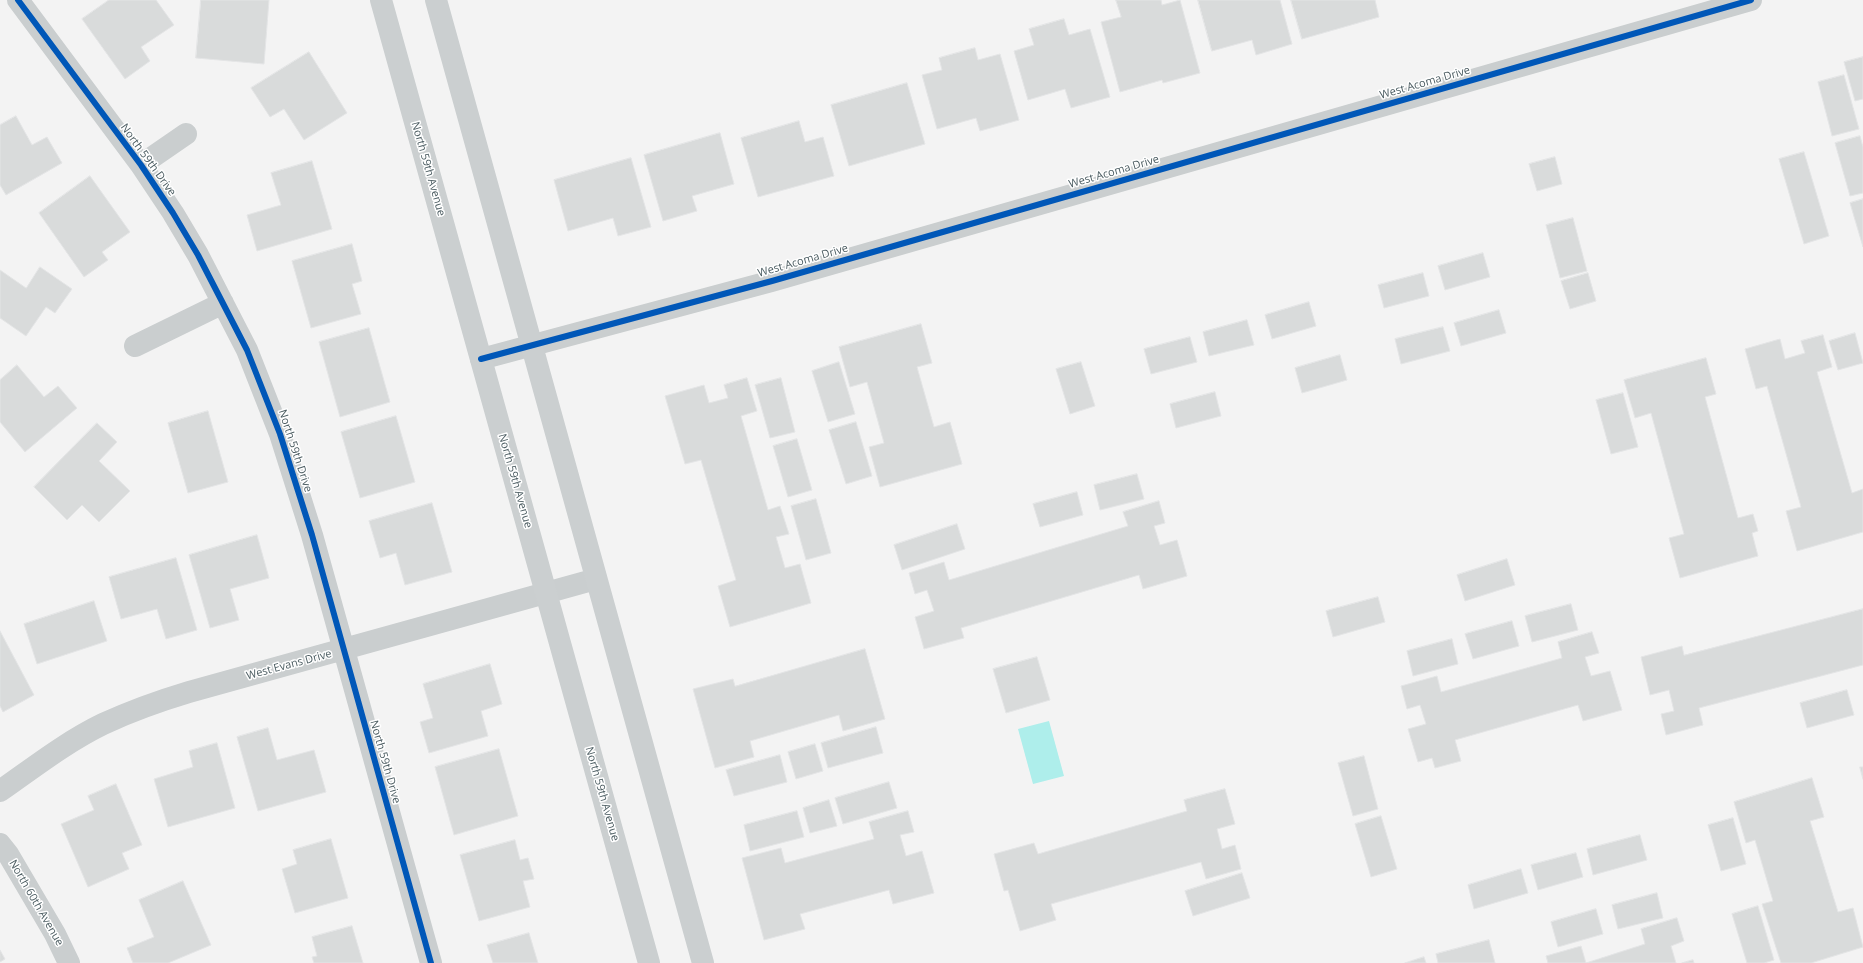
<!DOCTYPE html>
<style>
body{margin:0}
canvas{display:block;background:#f3f3f3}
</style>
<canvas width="1863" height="963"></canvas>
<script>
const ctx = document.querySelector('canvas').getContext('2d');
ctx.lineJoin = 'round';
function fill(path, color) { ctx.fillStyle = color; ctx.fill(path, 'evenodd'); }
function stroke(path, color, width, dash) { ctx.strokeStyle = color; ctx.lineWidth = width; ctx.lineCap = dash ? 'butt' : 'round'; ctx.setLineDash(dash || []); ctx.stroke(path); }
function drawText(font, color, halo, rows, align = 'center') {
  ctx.font = font + ' "Open Sans",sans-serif'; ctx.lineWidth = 3; ctx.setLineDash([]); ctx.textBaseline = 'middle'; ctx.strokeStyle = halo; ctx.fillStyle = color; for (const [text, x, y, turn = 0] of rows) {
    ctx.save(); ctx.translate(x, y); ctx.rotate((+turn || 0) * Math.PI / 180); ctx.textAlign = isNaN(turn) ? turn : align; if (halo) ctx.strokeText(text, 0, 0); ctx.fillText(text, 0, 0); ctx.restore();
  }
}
fill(new Path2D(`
 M1049,721L1064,776L1033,784L1018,729Z`), '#aeeeeb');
const building = new Path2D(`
 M109,0H156L174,25L141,47L150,61L125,79L82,19Z
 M201,0H269L264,64L196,58Z
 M1116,0H1161L1162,5L1180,0L1200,73L1163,83L1162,80L1120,92L1101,22L1121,17Z
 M1198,0H1280L1292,44L1256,55L1252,40L1212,51Z
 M1291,0H1375L1379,17L1302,39Z
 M1064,19L1069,35L1090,29L1110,97L1071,108L1065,89L1028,100L1014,51L1034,45L1029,29Z
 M975,48L978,60L1000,54L1019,120L980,131L976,118L937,129L922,75L942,70L939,58Z
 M309,52L347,113L304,140L284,109L270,117L251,88Z
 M1863,57V99L1855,101L1844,62Z
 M1844,75L1859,129L1832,136L1818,82Z
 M907,83L925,144L849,166L831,105Z
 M16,116L32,145L47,137L62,163L6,195L0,185V125Z
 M799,121L805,142L823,137L834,176L758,197L741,138Z
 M720,133L734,184L692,196L697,211L663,221L644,155Z
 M1860,136L1863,147V193L1850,196L1835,143Z
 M1804,152L1829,236L1804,244L1779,159Z
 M1555,157L1562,184L1537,191L1529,164Z
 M631,158L651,227L618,236L613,218L568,231L554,180Z
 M312,161L332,229L257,251L247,215L281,205L271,173Z
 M90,176L130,232L102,252L108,260L84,277L39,213Z
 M1863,199V247L1850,203Z
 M1573,218L1587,271L1560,278L1546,225Z
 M352,244L362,281L352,284L361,314L311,328L292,261Z
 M1483,253L1490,277L1445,290L1438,266Z
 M40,267L72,289L55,313L46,307L26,336L0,318V270L26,288Z
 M1423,273L1429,296L1384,308L1378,285Z
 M1588,273L1596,301L1570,309L1561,281Z
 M1309,302L1316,326L1272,339L1265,315Z
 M1499,310L1506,333L1461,346L1454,323Z
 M1247,320L1254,345L1209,356L1203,332Z
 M921,324L932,363L917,367L934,427L950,422L962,464L880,487L869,447L884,443L867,382L850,387L839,347Z
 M1443,327L1450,351L1401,364L1395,339Z
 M369,328L390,402L340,417L319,342Z
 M1855,333L1863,363L1838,370L1829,341Z
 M1823,335L1832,367L1817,372L1852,493L1863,489V532L1797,551L1786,511L1801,507L1767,386L1756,389L1745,349L1780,339L1785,359L1805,353L1801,341Z
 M1190,337L1197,362L1151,374L1144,349Z
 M1340,355L1347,380L1302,393L1295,368Z
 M1706,358L1716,394L1705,397L1738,518L1753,514L1758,531L1752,533L1758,556L1680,578L1669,538L1684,534L1651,413L1635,418L1624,380Z
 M839,362L855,414L828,422L812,371Z
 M1081,362L1095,406L1070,414L1056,369Z
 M17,365L44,397L58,386L77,408L25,452L0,422V380Z
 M747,378L757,411L741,416L768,510L780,506L789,534L776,537L785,568L800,564L811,603L730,627L718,586L736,580L701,460L685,464L665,396L704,385L709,403L728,398L724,385Z
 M781,378L795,432L770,438L755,385Z
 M1215,392L1221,416L1176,428L1170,404Z
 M1623,393L1638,447L1611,454L1596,400Z
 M208,411L228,482L188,493L168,423Z
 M396,416L415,482L360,498L341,432Z
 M856,422L872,476L846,484L829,430Z
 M97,423L117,442L99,461L130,491L99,522L82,505L67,520L34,487Z
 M797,439L812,490L788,497L773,446Z
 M1137,474L1144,499L1100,510L1094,485Z
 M1077,492L1083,515L1040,527L1033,504Z
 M816,499L831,553L806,560L791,506Z
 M1159,501L1165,523L1154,526L1160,545L1177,540L1187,576L1143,589L1139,575L961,628L964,638L924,649L915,617L934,611L927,590L915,594L909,573L944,562L949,580L1128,526L1123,512Z
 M432,503L452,572L405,585L396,553L380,558L369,521Z
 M957,524L965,549L902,570L894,545Z
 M257,535L269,578L230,589L239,620L210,628L189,555Z
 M176,558L197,630L166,639L157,609L121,619L109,577Z
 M1507,559L1515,585L1465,601L1457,575Z
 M1378,597L1385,622L1333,637L1326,611Z
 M94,601L107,641L37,664L24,624Z
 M1571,604L1578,630L1532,642L1525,616Z
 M1863,609V665L1699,708L1703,725L1666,735L1661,714L1674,711L1669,690L1650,695L1641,657L1682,646L1684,655Z
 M1512,621L1519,646L1473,659L1465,634Z
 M0,631L34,695L3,712L0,706Z
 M1592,632L1599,653L1585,657L1591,676L1610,671L1622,710L1583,721L1578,705L1455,740L1461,761L1435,768L1432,758L1418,762L1408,729L1426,724L1420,705L1407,709L1401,686L1437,676L1441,692L1562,658L1558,642Z
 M1452,639L1458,664L1413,676L1407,651Z
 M865,649L885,719L843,731L839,715L750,741L754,757L715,768L693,689L733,679L735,686Z
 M1037,657L1050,700L1006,713L993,669Z
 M490,664L502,704L481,711L488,736L429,753L420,722L433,718L423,684Z
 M1847,690L1854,715L1807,728L1800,703Z
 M876,727L883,753L828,768L821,743Z
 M268,728L277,760L314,750L326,792L258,811L237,737Z
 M217,743L235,808L168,827L154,779L193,767L189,751Z
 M815,744L823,771L796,779L788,752Z
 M499,749L518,816L454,835L435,767Z
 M780,755L787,782L734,796L726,770Z
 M1364,756L1378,809L1353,816L1338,763Z
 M1860,767H1863V779Z
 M1812,778L1824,817L1810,821L1838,912L1853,908L1863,947L1811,963H1781L1762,904L1773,901L1755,840L1746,843L1734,802Z
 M889,782L897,808L843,824L835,798Z
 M116,784L142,845L122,853L129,869L88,887L61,824L94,810L88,796Z
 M1225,789L1235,824L1217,829L1222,849L1235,845L1241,869L1206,879L1201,862L1051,904L1056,920L1020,931L1008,890L1004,891L994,854L1034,843L1038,854L1187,811L1184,800Z
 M829,800L837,826L810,833L803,808Z
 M797,811L804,837L750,851L744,825Z
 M908,811L914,832L900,835L906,856L922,851L934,893L893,904L889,890L800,914L805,929L764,940L742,858L781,848L785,863L874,839L869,822Z
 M1381,816L1397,869L1371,877L1355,824Z
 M1733,818L1746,864L1721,871L1708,825Z
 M1640,835L1647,860L1593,875L1587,849Z
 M331,839L348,898L295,913L282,869L297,864L293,850Z
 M515,840L520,860L528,858L534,879L523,881L530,907L479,921L460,855Z
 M1576,853L1583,877L1538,890L1531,865Z
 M1521,869L1528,893L1474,909L1468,885Z
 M1242,873L1250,898L1193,916L1185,891Z
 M183,881L211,945L168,963H133L127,948L154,937L139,900Z
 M1657,893L1663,918L1618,929L1612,905Z
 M1758,906L1774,960L1764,963H1747L1732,914Z
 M1596,909L1603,934L1558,947L1551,922Z
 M1677,918L1684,941L1671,946L1676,963H1548L1546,956L1581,946L1586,963L1645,944L1641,929Z
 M352,926L363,963H314L312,957L317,956L312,937Z
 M529,933L538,963H493L487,945Z
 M1489,940L1495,963H1438L1436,954Z
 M0,950L5,959L0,962Z
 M1424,957L1426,963H1405Z
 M1693,960L1694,963H1682Z`);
fill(building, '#d9dbdb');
stroke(building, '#e4e5e6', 1);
stroke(new Path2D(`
 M18,0L141,165L173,213L198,255L247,350L280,434L312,535L431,963
 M141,165L186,134
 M135,346L223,303
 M0,791C33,768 66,742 103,724C131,711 159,701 189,692L596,579
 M0,844L8,854L55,934L69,963`), '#cacecf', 22);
stroke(new Path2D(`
 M481,359L772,281L1751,0`), '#cacecf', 22);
stroke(new Path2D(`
 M381,0L649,963
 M436,0L703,963`), '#cbcfd0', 22);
stroke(new Path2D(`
 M18,0L141,165L173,213L198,255L247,350L280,434L312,535L431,963
 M481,359L772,281L1751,0`), '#0057b8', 6);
drawText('11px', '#4a5b60', '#fff', [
 ["West Acoma Drive",1425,83,-16],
 ["North 59th Drive",148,160,54],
 ["North 59th Avenue",428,169,74],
 ["West Acoma Drive",1114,172,-16],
 ["West Acoma Drive",803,261,-16],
 ["North 59th Drive",295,451,72],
 ["North 59th Avenue",515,481,74],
 ["West Evans Drive",289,665,-15],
 ["North 59th Drive",385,762,74],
 ["North 59th Avenue",602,794,74],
 ["North 60th Avenue",36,903,60]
]);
</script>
